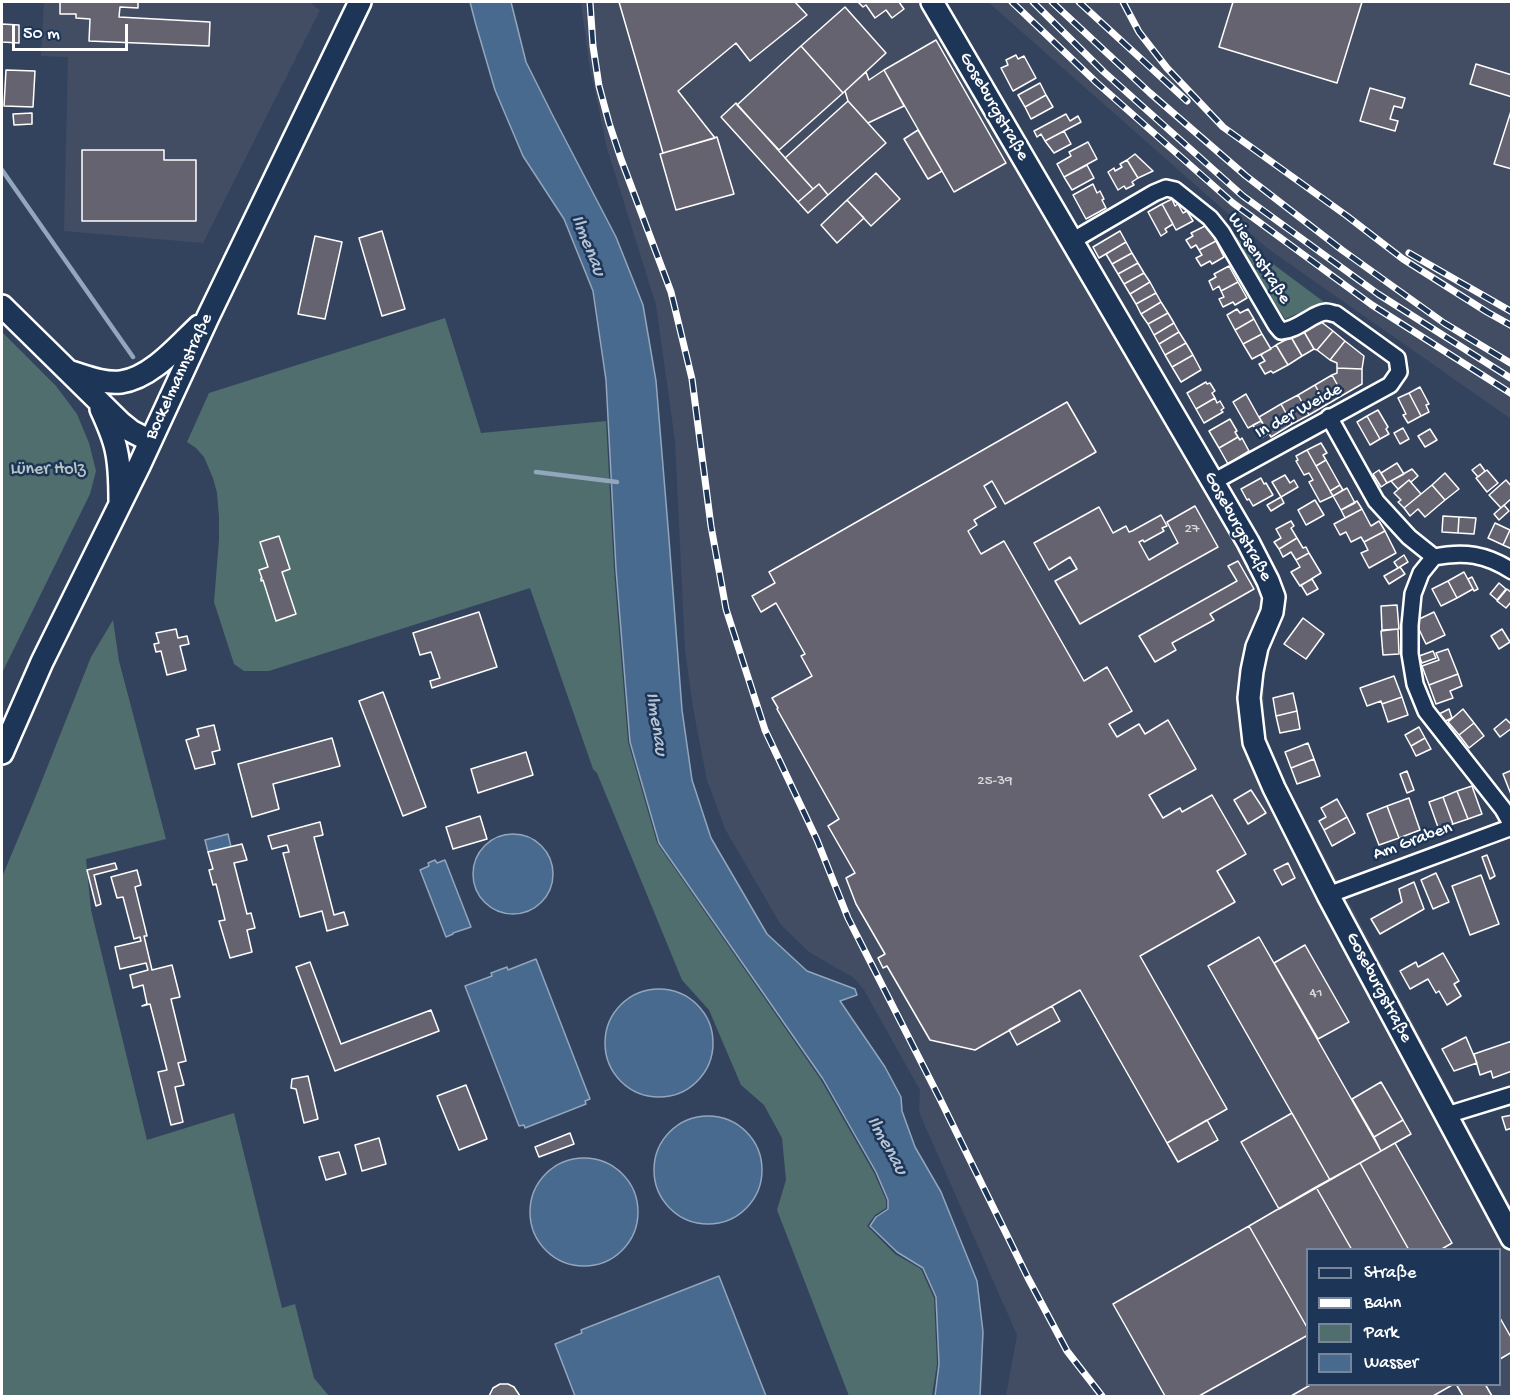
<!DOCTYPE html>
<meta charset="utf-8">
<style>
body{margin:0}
#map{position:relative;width:1513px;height:1398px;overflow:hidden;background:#33435e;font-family:"Gochi Hand",sans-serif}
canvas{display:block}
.frame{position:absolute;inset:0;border:3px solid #fff;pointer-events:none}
.legend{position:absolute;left:1306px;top:1248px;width:195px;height:138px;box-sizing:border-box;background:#1d3557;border:2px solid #77869a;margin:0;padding:8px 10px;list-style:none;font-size:18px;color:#fff}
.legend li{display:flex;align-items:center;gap:12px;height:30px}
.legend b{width:30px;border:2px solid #77869a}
.scale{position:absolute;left:12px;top:24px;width:116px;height:27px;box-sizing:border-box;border:3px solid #fff;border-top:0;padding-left:8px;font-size:18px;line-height:21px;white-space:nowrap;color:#fff;-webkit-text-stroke:4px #1d3557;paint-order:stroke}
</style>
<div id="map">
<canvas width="1513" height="1398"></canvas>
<div class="frame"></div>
<ul class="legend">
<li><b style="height:8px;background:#1d3557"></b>Straße</li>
<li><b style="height:8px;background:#fff"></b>Bahn</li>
<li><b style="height:16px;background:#506e6d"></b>Park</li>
<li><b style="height:16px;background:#496a8f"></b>Wasser</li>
</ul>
<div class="scale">50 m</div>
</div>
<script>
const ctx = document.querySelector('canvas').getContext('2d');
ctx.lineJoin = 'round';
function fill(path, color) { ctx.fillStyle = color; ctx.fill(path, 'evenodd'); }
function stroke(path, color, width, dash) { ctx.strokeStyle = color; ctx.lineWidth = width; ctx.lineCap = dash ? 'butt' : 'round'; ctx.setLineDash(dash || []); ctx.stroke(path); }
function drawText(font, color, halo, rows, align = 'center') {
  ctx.font = font + ' "Gochi Hand",sans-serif'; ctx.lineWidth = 5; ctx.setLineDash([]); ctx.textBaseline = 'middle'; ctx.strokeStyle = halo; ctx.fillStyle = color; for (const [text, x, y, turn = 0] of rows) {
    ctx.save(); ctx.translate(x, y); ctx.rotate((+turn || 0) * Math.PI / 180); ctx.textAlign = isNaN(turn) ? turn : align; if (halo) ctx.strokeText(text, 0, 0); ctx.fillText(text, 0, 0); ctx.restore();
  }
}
fill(new Path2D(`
 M44,2H311L314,6L320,10L203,243L64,231L68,57L41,56Z
 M581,2H940L1286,602L1264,656V742L1511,1207V1396H1006L1017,1335L919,1112L920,1090L864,990L854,978L809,952L781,925L725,829L707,780L693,708L685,650L675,441L656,305L607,148L589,63ZM1308,1250H1500V1384H1308Z
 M988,2H1511V419L1267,248Z`), '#424d63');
fill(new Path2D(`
 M1230,232L1324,302L1285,319Z
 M445,318L481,433L606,421L614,570L628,742L657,843L821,1080L874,1173L886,1200V1208L875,1215L867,1226L895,1254L921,1269L934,1298L937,1364L932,1396H849L777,1210L786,1180L782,1138L764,1105L741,1085L709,1010L682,980L597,773L593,769L530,588L269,671H244L234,664L214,602L219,540V517L217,493L213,478L204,457L196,448L187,442L209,393Z
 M2,332L56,386L77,414L89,443L96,471L90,494L2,673Z
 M113,620L119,661L166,839L86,859L91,910L147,1140L234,1113L282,1308L295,1304L314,1378L329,1396H2V877L33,803L91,657Z`), '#506e6d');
const water = new Path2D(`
 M470,2H511L526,62L553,116L616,237L643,305L656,381L669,539L682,710L692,780L711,838L767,934L807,971L855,989L857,995L840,1001L885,1067L901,1097L902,1111L915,1147L941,1192L977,1281L983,1332L980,1396H935L939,1364L936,1297L923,1268L897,1252L870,1226L876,1217L888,1209V1200L876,1172L823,1079L659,843L630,742L616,569L606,380L593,291L564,219L523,156L495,90L476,25Z
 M228,834L231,847L208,852L205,840Z
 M473 874a40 40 0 1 1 80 0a40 40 0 1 1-80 0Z
 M435,860L437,863L445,860L471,927L453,933V934L446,937L420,870L429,866L428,863Z
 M536,959L590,1099L585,1101L586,1104L525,1128L524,1125L519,1126L465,986L492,976L491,973L507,967L508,970Z
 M605 1043a54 54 0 1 1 108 0a54 54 0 1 1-108 0Z
 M654 1170a54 54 0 1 1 108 0a54 54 0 1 1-108 0Z
 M530 1212a54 54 0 1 1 108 0a54 54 0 1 1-108 0Z
 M719,1276L766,1396H575L555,1344L582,1333L581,1330Z`);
fill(water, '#496a8f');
stroke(water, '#92a6bc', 1.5);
stroke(new Path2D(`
 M2,170L133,357
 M536,472L617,482`), '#92a6bc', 4.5);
const building = new Path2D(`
 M60,2H138V8L120,7L119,17L210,22L209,46L89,41L90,19L76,18V14H60Z
 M619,2H795L807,15L750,61L736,43L678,91L715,138L663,153Z
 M858,2H899L904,9L892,18L886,10L875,18L866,5L863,7Z
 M1233,2H1362L1337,83L1219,47Z
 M845,7L886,53L843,93L801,46Z
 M2,24L19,25V43L2,42Z
 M936,40L1006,163L954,192L884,70Z
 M801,46L843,93L779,150L737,105Z
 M1016,55L1018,59L1024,56L1036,78L1013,91L1001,68L1008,65L1006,60Z
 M1476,64L1512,75V97L1470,84Z
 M6,70L35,71L33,107L4,106Z
 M884,70L904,106L868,123L848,101L845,91L866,72L869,80Z
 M1040,83L1046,95L1025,107L1018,95Z
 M1370,88L1405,98L1402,108L1394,106L1390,119L1398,121L1395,131L1360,121Z
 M1046,95L1053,107L1031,119L1025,107Z
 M848,101L886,143L828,195L819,184L813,189L785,158Z
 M736,103L813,189L798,202L721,117Z
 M1512,108V169L1494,164Z
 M32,113V124L14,125L13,114Z
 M1066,114L1070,121L1078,116L1081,122L1045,141L1041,134L1037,137L1034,131Z
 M918,130L942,171L928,179L904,139Z
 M1064,131L1071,144L1054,153L1045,141Z
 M717,137L734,194L676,210L660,154Z
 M1088,142L1097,159L1064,177L1057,164L1071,156L1069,152Z
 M82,150H164V160H196V221H82Z
 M1135,154L1153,171L1138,178L1127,160Z
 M1127,160L1138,178L1132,182L1134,185L1126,189L1124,186L1118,190L1108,172L1114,168L1115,171L1122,167L1120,164Z
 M1087,165L1094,178L1072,190L1064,177Z
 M876,173L900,199L871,226L847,200Z
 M819,184L828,195L808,213L798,202Z
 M1093,184L1097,193L1100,191L1104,199L1102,200L1106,208L1086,219L1073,195Z
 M1172,199L1175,206L1178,204L1183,213L1187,211L1193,221L1176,230L1162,204Z
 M847,200L864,218L837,243L821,225Z
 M1162,204L1173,224L1165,229L1167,232L1161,236L1148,212Z
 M1207,225L1216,241L1199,250L1196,245L1191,248L1186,240L1193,236L1191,233Z
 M382,231L405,309L382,316L359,238Z
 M1120,231L1126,242L1099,258L1093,247Z
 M315,236L342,242L325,319L298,314Z
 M1216,241L1224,257L1212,264L1210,261L1201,266L1196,258L1202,255L1199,250Z
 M1126,242L1132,253L1112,264L1106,254Z
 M1132,253L1138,263L1118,274L1112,264Z
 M1138,263L1144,273L1124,284L1118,274Z
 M1229,266L1238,282L1221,291L1219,286L1213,290L1209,281L1216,277L1214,274Z
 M1144,273L1150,282L1130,294L1124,284Z
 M1150,282L1156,293L1136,304L1130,294Z
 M1238,282L1247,298L1235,305L1233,302L1223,307L1219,299L1224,297L1221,291Z
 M1156,293L1161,302L1141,314L1136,304Z
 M1161,302L1168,313L1148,324L1141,314Z
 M1237,309L1240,313L1248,309L1254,319L1235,330L1227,315Z
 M1168,313L1174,323L1154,335L1148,324Z
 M1254,319L1262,334L1243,344L1235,330Z
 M1320,321L1333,331L1317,350L1314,349L1303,330Z
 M1174,323L1179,332L1159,344L1154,335Z
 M1303,330L1314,349L1302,356L1291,337Z
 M1333,331L1345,341L1330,360L1317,350Z
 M1179,332L1186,343L1165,355L1159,344Z
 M1262,334L1271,349L1252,359L1243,344Z
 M1291,337L1302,356L1288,365L1276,345Z
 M1345,341L1364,356L1362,369L1337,368V363L1330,360Z
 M1186,343L1193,355L1172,367L1165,355Z
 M1276,345L1288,365L1273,373L1271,371L1265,374L1259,364L1265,361L1261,355Z
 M1193,355L1201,370L1181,382L1172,367Z
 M1337,368L1362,369V384L1343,395L1332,375L1337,373Z
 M1332,375L1343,395L1326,405L1315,385Z
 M1206,382L1207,384L1210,383L1215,391L1212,393L1215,398L1196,409L1187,393Z
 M1315,385L1326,405L1309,415L1298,395Z
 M1420,387L1429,404L1426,405L1429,412L1421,416L1409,393Z
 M1409,393L1421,416L1408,423L1403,415L1406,414L1398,398Z
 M1246,394L1261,421L1248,428L1233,402Z
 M1298,395L1309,415L1292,424L1281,404Z
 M1215,398L1217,403L1220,401L1224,408L1221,410L1223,412L1204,423L1196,409Z
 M1067,402L1096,452L1005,504L992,481L984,486L996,507L974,520L977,525L968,531L981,554L1004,541L1084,681L1107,667L1132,711L1109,724L1117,737L1139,724L1145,734L1168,720L1196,769L1149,795L1163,818L1180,808L1182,812L1212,795L1246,854L1217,871L1235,902L1140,956L1227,1109L1167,1143L1080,990L975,1050L930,1040L887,966L883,968L878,958L885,954L856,904L846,878L855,873L828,826L839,819L777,709L778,708L772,698L812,676L801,656L805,654L776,603L761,612L752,596L775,583L769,572Z
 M1281,404L1292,424L1271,437L1259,417Z
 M1378,410L1388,427L1386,429L1389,434L1380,439L1367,416Z
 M1367,416L1380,439L1370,445L1357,422Z
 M1230,419L1237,431L1235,432L1238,437L1219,448L1209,431Z
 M1261,421L1269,433L1261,438L1253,425Z
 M1403,428L1409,439L1400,444L1394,433Z
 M1430,429L1437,440L1425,447L1418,436Z
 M1238,437L1240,440L1242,438L1249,451L1228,464L1219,448Z
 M1321,443L1327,453L1323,455L1326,460L1316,466L1307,450Z
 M1307,450L1333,496L1320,502L1309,482L1313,480L1309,473L1304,475L1296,461L1298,460L1296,456Z
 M1326,460L1340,485L1330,491L1316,466Z
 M1397,463L1404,474L1387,483L1381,473Z
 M1480,464L1485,471L1478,477L1472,470Z
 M1412,469L1418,476L1411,482L1409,480L1398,489L1391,481Z
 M1379,470L1387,483L1381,487L1373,474Z
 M1487,470L1498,483L1487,492L1476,478Z
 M1445,473L1459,489L1445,500L1432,485Z
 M1285,475L1290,483L1294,480L1298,487L1281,497L1272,482Z
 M1261,478L1264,484L1266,483L1273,495L1253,506L1249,499L1247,500L1241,489Z
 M1409,480L1421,494L1404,508L1398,502L1401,500L1394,493Z
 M1506,480L1512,487V498L1501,508L1489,495Z
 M1340,485L1343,490L1333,496L1330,491Z
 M1432,485L1445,500L1425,517L1418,509L1410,516L1404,508Z
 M1347,488L1355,503L1341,510L1333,496Z
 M1281,497L1284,503L1271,511L1267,505Z
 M1315,500L1324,515L1306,525L1298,510Z
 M1357,501L1362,509L1345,518L1341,510Z
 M1504,505L1509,511L1499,520L1494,514Z
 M1195,506L1218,547L1080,624L1055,581L1077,569L1070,557L1049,570L1034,543L1099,507L1113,533L1126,526L1129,532L1132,531L1161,515L1167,526L1162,528L1164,531L1144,542L1143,540L1139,542L1149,560L1178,543L1167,522Z
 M1362,509L1371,526L1379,521L1385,531L1364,542L1361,537L1351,542L1346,532L1340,535L1334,524Z
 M1443,516L1459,517L1458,533L1442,532Z
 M1459,517L1476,518L1474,534L1458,533Z
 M1291,521L1294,526L1291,528L1297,538L1279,549L1274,542L1281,538L1276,529Z
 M1495,523L1510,530L1503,545L1488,538Z
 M1510,530L1512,531V549L1503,545Z
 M1385,531L1396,553L1369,568L1361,553L1368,550L1364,542Z
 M279,536L290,569L282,572L296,614L276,621L263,580L261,581V578H262L259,570L268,567L260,542Z
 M1297,538L1303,548L1306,547L1309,553L1296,560L1291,552L1283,557L1279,549Z
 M1309,553L1321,573L1300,586L1291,572L1300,567L1296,560Z
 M1404,555L1408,562L1398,568L1394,562Z
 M1238,561L1254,589L1210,614L1214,620L1172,643L1176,650L1155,662L1139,636L1237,581L1228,566Z
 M1400,567L1405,574L1389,584L1384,576Z
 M1464,572L1473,589L1457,598L1448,581Z
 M1472,577L1478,589L1474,591L1468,579Z
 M1312,579L1318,589L1307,595L1301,585Z
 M1448,581L1457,598L1441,606L1432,589Z
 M1499,583L1506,589L1497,600L1490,594Z
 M1507,589L1512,593V601L1506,608L1497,601Z
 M1397,605L1399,629L1382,630L1381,606Z
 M479,612L497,667L432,688L430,681L440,678L431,652L420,655L413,633Z
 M1434,612L1445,635L1426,644L1415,621Z
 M1303,618L1324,634L1306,659L1284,644Z
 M176,629L178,638L187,636L189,644L180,646L186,670L167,675L161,651L156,652L154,644L159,643L156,633Z
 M1398,629L1399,654L1383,655L1381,631Z
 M1502,629L1510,642L1499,649L1491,636Z
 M1448,649L1458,674L1429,685L1422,666L1439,660L1436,653Z
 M1433,651L1436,658L1422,663L1419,656Z
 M1458,674L1462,686L1450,691L1453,698L1436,704L1429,685Z
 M1394,676L1402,697L1382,704L1381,701L1367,706L1360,688Z
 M383,692L426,807L403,816L359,701Z
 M1293,693L1297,711L1276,716L1273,698Z
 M1402,697L1408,715L1388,722L1382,704Z
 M1449,709L1452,718L1441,723L1437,715Z
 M1463,709L1474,723L1459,735L1448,722Z
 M1297,711L1300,729L1280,733L1276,716Z
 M1506,719L1512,725V728L1500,737L1494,729Z
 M1474,723L1484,736L1469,748L1459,735Z
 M214,725L220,750L212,752L215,764L195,769L186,740L199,736L197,729Z
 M1419,727L1425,738L1411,746L1405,735Z
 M332,738L340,766L273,784L279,809L252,817L238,764Z
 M1425,738L1431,749L1416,756L1411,746Z
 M1308,743L1314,759L1291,768L1285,752Z
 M526,752L533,775L478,793L471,769Z
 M1314,759L1320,776L1297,784L1291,768Z
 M1512,770V797L1503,774Z
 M1407,771L1414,790L1407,793L1400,774Z
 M1472,786L1482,814L1468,819L1457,791Z
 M1251,790L1266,813L1248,824L1234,800Z
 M1457,791L1468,819L1453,824L1443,797Z
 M1443,797L1453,824L1439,830L1429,802Z
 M1409,798L1420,830L1399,838L1387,806Z
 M1337,799L1347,817L1324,830L1319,821L1326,817L1321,808Z
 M1387,806L1399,838L1379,845L1367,814Z
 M480,816L487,839L453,849L446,827Z
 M1347,817L1355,833L1332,846L1324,830Z
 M320,822L323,835L314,837L334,915L344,912L348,925L327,931L322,911L300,917L283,853L289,852L287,845L272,849L268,836Z
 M242,844L247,860L234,863L247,914L251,913L255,928L247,930L252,952L230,958L219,921L225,920L216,884L213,885L209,870L213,869L208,852Z
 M1487,855L1495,876L1490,879L1482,857Z
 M115,863L117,869L94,875L101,904L96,906L87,870Z
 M1288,863L1295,878L1282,885L1274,870Z
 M137,870L141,885L135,887L147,936H144L152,970L172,965L180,997L171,999L186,1061L178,1063L184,1085L175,1087L183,1122L171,1125L158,1072L167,1070L150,1004L142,1006L147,1004L143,985L133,988L130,975L148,970L146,963L120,969L115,947L141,941L140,937L134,939L123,897L117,898L111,877Z
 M1436,873L1449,902L1433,909L1421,880Z
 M1481,875L1499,924L1470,935L1452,886Z
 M1414,882L1424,909L1380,934L1371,919L1402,902L1399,889Z
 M1259,937L1381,1151L1330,1180L1208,966Z
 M1305,945L1349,1022L1318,1039L1274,963Z
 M1443,953L1459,981L1454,984L1461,996L1447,1005L1439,991L1436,993L1428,979L1410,989L1400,971L1416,962L1418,967Z
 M310,962L341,1044L431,1010L439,1031L335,1071L296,967Z
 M1052,1006L1060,1021L1017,1045L1009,1030Z
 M1466,1037L1477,1063L1454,1071L1442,1049Z
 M1512,1041V1071L1493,1078L1491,1071L1480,1075L1474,1054Z
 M308,1076L318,1119L304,1123L296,1089L291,1088L292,1079Z
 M1381,1082L1403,1120L1374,1137L1352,1099Z
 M466,1085L487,1139L459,1150L437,1096Z
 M1292,1113L1330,1180L1279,1209L1241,1142Z
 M1512,1115V1128L1506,1130L1502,1117Z
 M1207,1120L1218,1140L1178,1162L1167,1143Z
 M1403,1120L1411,1134L1381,1151L1374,1137Z
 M570,1133L574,1144L539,1157L535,1147Z
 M379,1138L386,1164L362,1171L355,1145Z
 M1395,1143L1452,1243L1440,1250H1409L1360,1163Z
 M339,1152L346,1174L326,1180L319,1157Z
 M1360,1163L1409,1250H1352L1316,1187Z
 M1316,1187L1352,1250H1308V1329L1249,1226Z
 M1249,1226L1308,1329V1335L1199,1396H1165L1113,1304Z
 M1500,1318L1512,1339V1352L1500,1359Z
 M500,1384H508L514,1387L520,1396H489L493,1388Z
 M1312,1384H1454L1433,1396H1291Z
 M1456,1384H1485L1492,1396H1463Z`);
fill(building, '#65636f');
stroke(building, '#fff', 1.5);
const street = new Path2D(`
 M1072,241L1154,193L1166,188L1175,190L1210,218L1222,233L1276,325L1281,331C1299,330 1312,313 1326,312C1330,312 1333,314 1336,314L1397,358L1399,372L1390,385L1213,482
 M1329,417L1376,501L1409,537L1434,557C1464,551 1486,554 1512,571
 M1434,557L1421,573L1413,594L1410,625V654L1415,684L1426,711L1503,809L1512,825
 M1328,895L1512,827
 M1447,1115L1512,1095`);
const secondary = new Path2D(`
 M932,2L1248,542L1268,581L1274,597L1272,612L1257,647L1252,671L1249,698L1254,742L1274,788L1328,895L1512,1238
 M2,306L121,423L131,431L150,441
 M71,372C87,377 104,384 121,382C151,378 178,346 199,326
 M101,409C107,422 113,435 116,449C120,466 120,483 120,501
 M2,753L42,662L139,466L208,317L360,2`);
stroke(street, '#fff', 20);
stroke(secondary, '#fff', 26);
stroke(street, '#1d3557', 15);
stroke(secondary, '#1d3557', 21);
const rail = new Path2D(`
 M590,2L593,46L599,86L609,123L621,159L671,292L692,379L711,526L726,609L765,730L817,840L848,918L940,1099L1028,1278L1067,1351L1102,1396
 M1012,2L1097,83L1233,203L1372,305L1512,394
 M1033,2L1104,72L1243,196L1378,294L1512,379
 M1052,2L1150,93L1246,176L1342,250L1444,323L1512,364
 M1079,2L1187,101
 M1123,2L1139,32L1167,68L1223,127L1347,216L1403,259L1487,312L1512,326
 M1409,253L1512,312`);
stroke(rail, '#fff', 7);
stroke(rail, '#1d3557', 4.5, [14]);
drawText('15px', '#d8d8db', null, [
 ["27",1192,530],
 ["25-39",995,782],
 ["41",1316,994]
]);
drawText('18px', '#fff', '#1d3557', [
 ["Goseburgstraße",993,107,60],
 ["Wiesenstraße",1258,259,58],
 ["Bockelmannstraße",180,377,-65],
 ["In der Weide",1299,412,-29],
 ["Goseburgstraße",1237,527,61],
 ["Am Graben",1413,842,-20],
 ["Goseburgstraße",1378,988,62]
]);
drawText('18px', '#b9c5c5', '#1d3557', [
 ["Lüner Holz",48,470]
]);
drawText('italic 20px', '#b6c3d2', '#1d3557', [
 ["Ilmenau",587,246,68],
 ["Ilmenau",655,724,81],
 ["Ilmenau",886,1146,61]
]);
</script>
